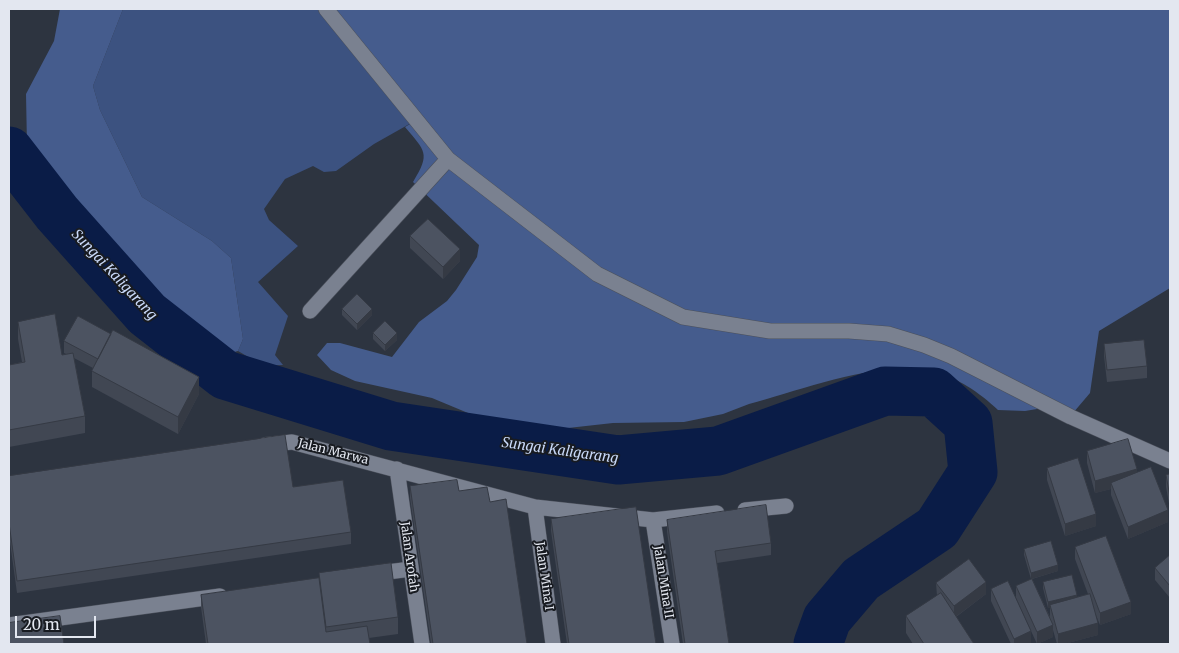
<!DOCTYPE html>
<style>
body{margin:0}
#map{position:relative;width:1179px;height:653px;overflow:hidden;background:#2d3440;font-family:Merriweather,serif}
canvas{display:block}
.frame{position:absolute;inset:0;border:10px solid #e3e7f0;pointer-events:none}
.scale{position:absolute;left:15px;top:616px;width:81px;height:22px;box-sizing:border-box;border:2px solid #e3e7f0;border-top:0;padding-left:6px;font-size:15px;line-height:18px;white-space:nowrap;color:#e3e7f0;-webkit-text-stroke:4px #181b21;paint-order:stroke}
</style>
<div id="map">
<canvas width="1179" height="653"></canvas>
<div class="frame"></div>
<div class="scale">20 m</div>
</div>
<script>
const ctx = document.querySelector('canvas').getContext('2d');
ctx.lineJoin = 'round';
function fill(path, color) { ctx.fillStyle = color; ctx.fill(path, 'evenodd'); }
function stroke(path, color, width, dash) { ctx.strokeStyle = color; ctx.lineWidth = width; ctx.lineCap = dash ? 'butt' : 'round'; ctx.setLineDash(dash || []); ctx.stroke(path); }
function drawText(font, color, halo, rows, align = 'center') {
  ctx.font = font + ' Merriweather,serif'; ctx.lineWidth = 4; ctx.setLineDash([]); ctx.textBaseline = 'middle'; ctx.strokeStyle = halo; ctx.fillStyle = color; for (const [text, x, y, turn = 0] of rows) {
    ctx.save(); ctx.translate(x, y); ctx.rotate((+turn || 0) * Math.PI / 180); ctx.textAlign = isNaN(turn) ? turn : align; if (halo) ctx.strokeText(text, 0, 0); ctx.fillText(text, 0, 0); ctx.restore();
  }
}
fill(new Path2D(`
 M123,9H331L420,118L374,144L336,171L324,172L313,166L285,179L264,209L269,220L298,246L258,282L288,316L275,355L283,365L264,366L238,351L243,339L231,258L212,241L142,197L100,110L93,86Z`), '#3c5280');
fill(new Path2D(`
 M60,9H123L93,86L100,110L142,197L212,241L231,258L243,339L238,351L227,354L216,351L174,323L137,290L72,220L27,146L26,94L54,41Z
 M331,9H1170V288L1099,331L1090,393L1073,413L1049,407L1025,411L998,410C980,393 957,377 933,372C879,359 801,390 749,404L723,414L684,422L613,423L532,432L480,418L432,398L355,381L331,370L317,355L327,343H340L392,357L419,322L447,301L456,290L477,257L479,245L413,182C431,153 425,151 405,127L420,118Z`), '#455c8d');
stroke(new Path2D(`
 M9,151L57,213L147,314L225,375L391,426L618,460L718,451L885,391L934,392L968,423L973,472L937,528L861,579L827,619L818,644`), '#0a1c47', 49);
const street = new Path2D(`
 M326,9L448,159L597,274L683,317L770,331H849L888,334L924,345L951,356L1071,417L1170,461
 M310,311L448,159
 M265,445L292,442L535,507L653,520L717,513
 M397,469L422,644
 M535,507L553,644
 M745,510L786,506
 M653,520L672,644
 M372,574L411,569
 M9,625L220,596`);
stroke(street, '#4b505b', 16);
stroke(street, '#7a8190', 15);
fill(new Path2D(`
 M410,236L460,261L443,279L410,248Z
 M342,309L372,315L357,330L342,315Z
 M18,322L62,355L66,354L64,353V341L199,394L178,434L92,387V371L93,368L74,358L85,416V433L9,447V365L22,362L18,339Z
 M373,333L397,340L385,351L373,339Z
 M1104,344L1147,366V378L1107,382L1104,356Z
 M1087,451L1137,472L1168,522L1128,539L1111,495V489L1095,493L1087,463Z
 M1047,468L1096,526L1065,536L1047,480Z
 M1170,474V509L1166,487V475Z
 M9,476L293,487L351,532V544L17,593L9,535Z
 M410,486L459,491L490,502L527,644H431L410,498Z
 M551,519L656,644H567L551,531Z
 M667,520L771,543V555L717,563L729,644H683L667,532Z
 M1075,547L1131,614L1100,625L1093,608L1098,635L1064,644H1057L1053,630V637L1037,644L1016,598V586L1031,579L1024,555V549L1058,571L1032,579L1050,617V608H1048L1043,588V582L1077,597L1088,594L1075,559Z
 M1170,555V598L1155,580V568Z
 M319,573L398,617V634L369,638L370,644H206L201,607V595L319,578Z
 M936,583L986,594L956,617L974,644H913L906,633V616L937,596Z
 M991,589L1031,643L1029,644H1011L991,601Z`), '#414753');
fill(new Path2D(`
 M460,249V261L443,279V267Z
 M372,309V315L357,330V324Z
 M397,333V340L385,351V345Z
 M199,377V394L178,434V417Z
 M1137,469V481L1111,483V489L1095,493V481Z
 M1168,510V522L1128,539V527Z
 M1096,514V526L1065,536V524Z
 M1058,565V571L1031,579V573Z
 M986,582V594L954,618V606Z
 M1077,595V601L1050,605V608H1048V602Z
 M1131,602V614L1100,625V613Z
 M1098,623V635L1064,644H1058V634Z
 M1053,625V637L1037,644V632Z
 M1031,631V643L1029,644H1014V639Z`), '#353a44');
const building = new Path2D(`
 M428,219L460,249L443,267L410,236Z
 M357,294L372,309L357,324L342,309Z
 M55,314L62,355L73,353L85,416L9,430V365L25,362L18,322Z
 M78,316L111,334L98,359L64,341Z
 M385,321L397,333L385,345L373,333Z
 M113,330L199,377L178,417L92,371Z
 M1144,340L1147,366L1107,370L1104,344Z
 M285,435L293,487L343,480L351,532L17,581L9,523V476Z
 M1128,439L1137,469L1095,481L1087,451Z
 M1078,458L1096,514L1065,524L1047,468Z
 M1151,467L1168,510L1128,527L1111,483Z
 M1170,474V497L1166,475Z
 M457,480L459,491L487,487L490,502L506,499L527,644H433L410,486Z
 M766,505L771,543L715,551L729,644H685L667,520Z
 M636,507L656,644H569L551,519Z
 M1106,536L1131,602L1100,613L1075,547Z
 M1051,541L1058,565L1031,573L1024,549Z
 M1170,555V586L1155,568Z
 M969,559L986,582L954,606L936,583Z
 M391,563L398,617L326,627L319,573Z
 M1072,575L1077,595L1048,602L1043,582Z
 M319,578L326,632L367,626L370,644H208L201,595Z
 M1032,579L1053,625L1037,632L1016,586Z
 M1008,581L1031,631L1014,639L991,589Z
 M941,593L974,644H924L906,616Z
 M1090,594L1098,623L1058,634L1050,605Z
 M60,616L64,644H9V623Z`);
fill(building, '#4c5361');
stroke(building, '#353a44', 1);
drawText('12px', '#e3e7f0', '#181b21', [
 ["Jalan Marwa",333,452,14],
 ["Jalan Arofah",409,557,82],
 ["Jalan Mina I",544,576,82],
 ["Jalan Mina II",663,582,81]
]);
drawText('italic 14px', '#c8d8f7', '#181b21', [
 ["Sungai Kaligarang",114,275,47],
 ["Sungai Kaligarang",560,451,8]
]);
</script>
